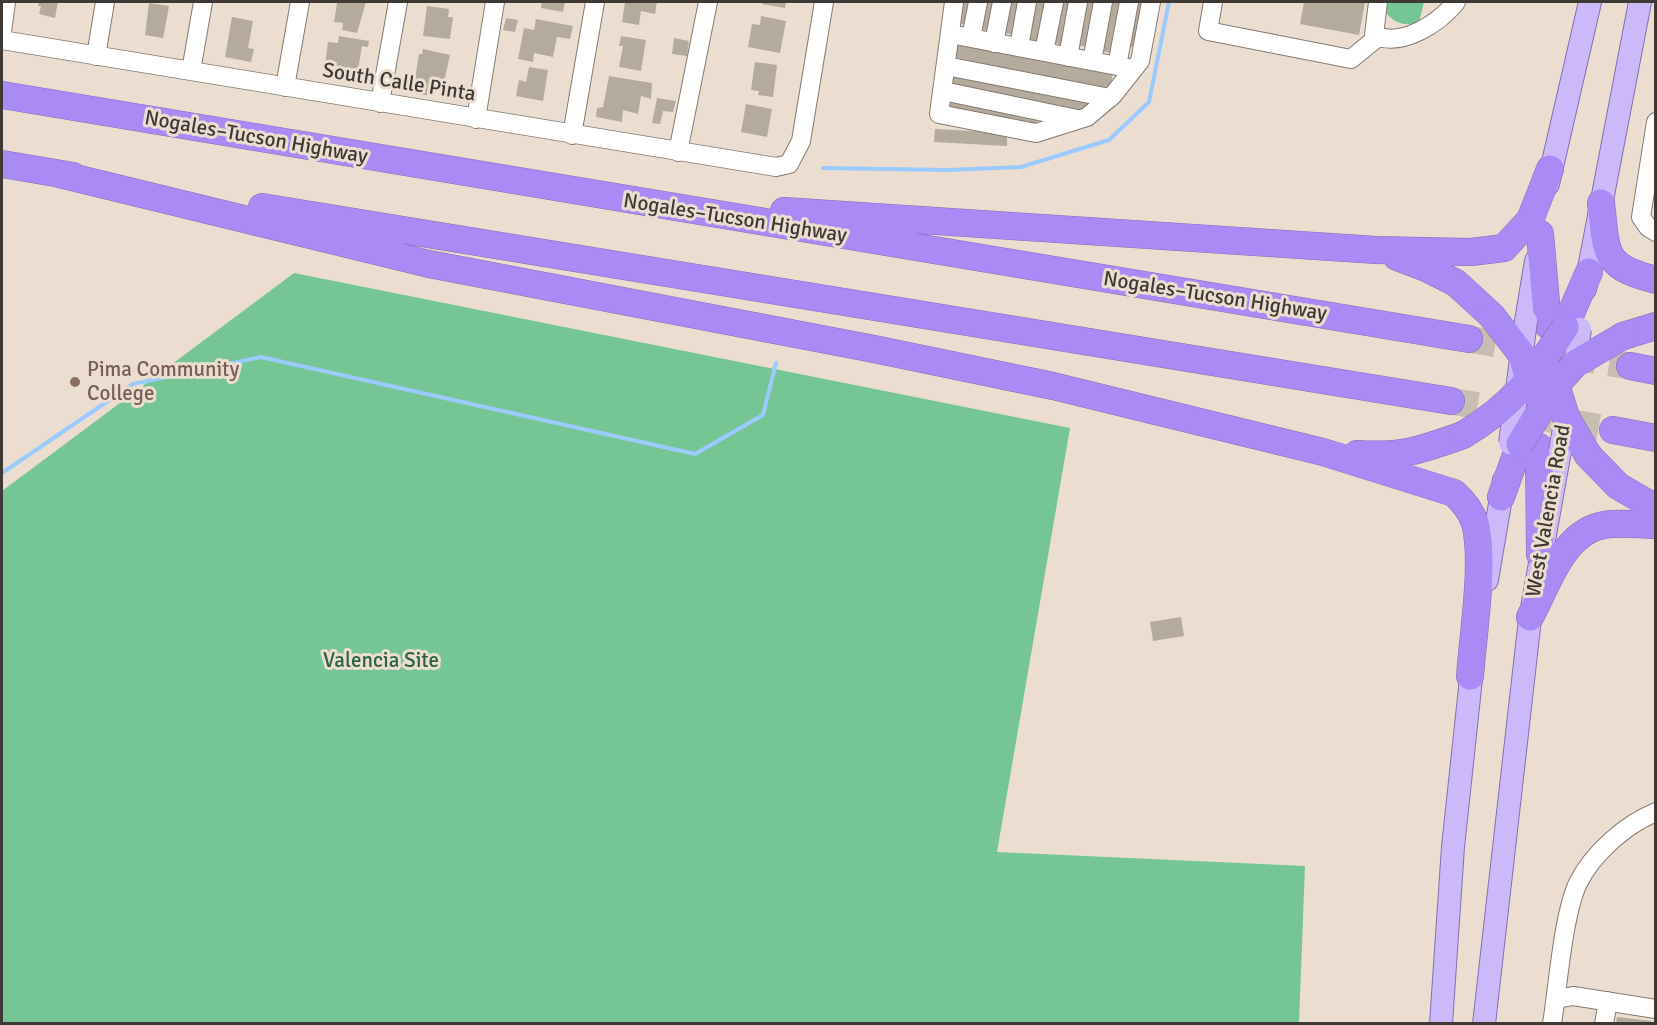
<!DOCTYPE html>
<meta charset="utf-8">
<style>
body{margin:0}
#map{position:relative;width:1657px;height:1025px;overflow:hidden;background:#ebded1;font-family:Signika,sans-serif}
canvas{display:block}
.frame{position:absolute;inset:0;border:3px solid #3e3934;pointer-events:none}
</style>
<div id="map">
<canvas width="1657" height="1025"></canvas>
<div class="frame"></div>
</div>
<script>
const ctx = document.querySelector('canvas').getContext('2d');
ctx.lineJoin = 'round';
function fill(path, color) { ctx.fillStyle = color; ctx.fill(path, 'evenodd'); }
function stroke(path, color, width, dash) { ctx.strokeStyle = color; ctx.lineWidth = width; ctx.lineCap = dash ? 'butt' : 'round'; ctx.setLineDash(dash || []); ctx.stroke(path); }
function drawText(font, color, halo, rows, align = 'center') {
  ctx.font = font + ' Signika,sans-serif'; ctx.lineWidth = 6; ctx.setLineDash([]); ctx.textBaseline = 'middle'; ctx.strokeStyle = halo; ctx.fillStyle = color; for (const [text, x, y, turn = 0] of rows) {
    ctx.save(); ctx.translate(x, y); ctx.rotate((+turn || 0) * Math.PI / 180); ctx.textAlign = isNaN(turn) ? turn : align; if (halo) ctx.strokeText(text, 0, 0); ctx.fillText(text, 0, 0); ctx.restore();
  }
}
fill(new Path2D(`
 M1385,2H1424L1419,22C1403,27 1395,23 1384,11Z
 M294,273L1070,428L997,852L1305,866L1299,1023H2V491Z`), '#76c594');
stroke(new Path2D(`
 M823,168L948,170L1021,167L1109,140L1149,102L1169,2
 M2,473L133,384L261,357L695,454L763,415L776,363`), '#9bcafd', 4);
fill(new Path2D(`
 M39,2H58L55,18L39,14L41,6H38Z
 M333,2H366L357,33L342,30L343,23L334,22L337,3Z
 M542,2H565L563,12L541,8Z
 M625,2H657L655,14L641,11L639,25L622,22Z
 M762,2H786L785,8L762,4Z
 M961,2H972L967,25L957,23Z
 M985,2H998L992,31L980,29Z
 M1010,2H1022L1016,35L1004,33Z
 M1034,2H1047L1040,42L1027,40Z
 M1060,2H1071L1063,45L1052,42Z
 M1085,2H1098L1089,48L1077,45Z
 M1109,2H1121L1111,53L1100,51Z
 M1133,2H1146L1137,48L1124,46Z
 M1304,2H1365L1359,35L1300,24Z
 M149,3L169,6L163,38L145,35Z
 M427,6L449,9L448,17H453L450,39L423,36Z
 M761,16L786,21L780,53L748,47L752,24L760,25Z
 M232,17L253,21L248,48L254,49L251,62L225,57Z
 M506,18L518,20L515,32L503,30Z
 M536,19L573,26L570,39L557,37L553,57L534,53L533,62L518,59L524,28L534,30Z
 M339,36L369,41L368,47L362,46L358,70L325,64L328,42L338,43Z
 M621,36L646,40L641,71L619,67L623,46H619Z
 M674,38L689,41L687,56L672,54Z
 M957,45L1113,73L1110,90L954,62Z
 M423,49L450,55L444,82L435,81L432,96L418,94L421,80L415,79L419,54H422Z
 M755,62L777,65L773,97L758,95L759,91L751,90Z
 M529,67L548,70L543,101L516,96L519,80L526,82Z
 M951,73L1090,98L1087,111L949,85Z
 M609,76L652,83L651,99L641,96L638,114L623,110L622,122L596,117L597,108L603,107Z
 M946,97L1038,114L1036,126L945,109Z
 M657,98L676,101L673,112L663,111L660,124L652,123Z
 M746,104L772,109L767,137L741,132Z
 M935,129L1007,133V146L934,142Z
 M1181,617L1184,636L1153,641L1150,622Z
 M1617,1017L1651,1021L1650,1024H1616Z`), '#b4ab9c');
stroke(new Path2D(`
 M1469,339L1531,350
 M1569,356L1630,366
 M1451,401L1613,430`), '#c8bdb2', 27, [27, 14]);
const minor = new Path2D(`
 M954,2L939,114L1036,133L1087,117L1113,95L1140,61L1151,2
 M1213,2L1208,31L1351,59L1378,37
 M1378,2L1374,35C1402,48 1439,23 1456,2
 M2,32L6,2
 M950,34L1133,69
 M971,38L978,2
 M2,40L776,167L789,164L801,141L824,2
 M994,43L1002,2
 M1019,47L1027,2
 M1044,52L1054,2
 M96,56L105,2
 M1068,57L1078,2
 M1092,61L1103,2
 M946,66L1110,98
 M1117,66L1129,2
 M191,71L203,2
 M285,87L300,2
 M943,91L1077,119
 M380,103L398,2
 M476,119L495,2
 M1656,122L1641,217L1648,227L1656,232
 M572,135L595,2
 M678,152L708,2
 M1556,999L1573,996L1656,1009
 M1552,1024C1558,986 1563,915 1578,883C1593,853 1625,825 1656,812
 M1604,1024L1608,1001`);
const major = new Path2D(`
 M1548,184L1590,2
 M1585,289L1640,2
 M1526,321L1536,261
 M1487,580L1504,480
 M1441,1024L1453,847L1473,660
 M1484,1024L1530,619L1560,451`);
const highway = new Path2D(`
 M2,95L1469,339
 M2,164L73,176
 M55,173L429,264L874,349L1053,386L1323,452L1454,493C1463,501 1471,511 1475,523C1485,561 1473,634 1470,676
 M1601,203C1607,254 1602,266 1656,280
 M262,207L1451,401
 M784,211L1376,250L1471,252L1504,248L1530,220L1550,169
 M1540,234L1548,325
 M1397,257L1426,268L1456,283L1492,316
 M1565,327L1589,272
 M1623,336L1656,326
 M1630,366L1656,371
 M1613,430L1656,438
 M1539,447L1540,554
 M1357,454C1402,457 1421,450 1463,435
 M1588,455L1618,486L1656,508
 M1501,497L1520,444
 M1530,617C1548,584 1563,532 1604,525C1620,522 1639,525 1656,525`);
stroke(minor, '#867a6f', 20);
stroke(major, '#846eb1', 24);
stroke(highway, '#846eb1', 28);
stroke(minor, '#fff', 18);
stroke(major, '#ccb9f9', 22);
stroke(highway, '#aa8af5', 27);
const majorBridge = new Path2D(`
 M1575,364L1580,329
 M1510,443L1526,321
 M1560,451L1566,417`);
const highwayBridge = new Path2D(`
 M1492,316L1522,355L1533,393
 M1553,375L1566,417L1588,455
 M1463,435C1515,404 1533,376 1565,327
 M1520,444L1555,386L1575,364L1623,336`);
stroke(majorBridge, '#846eb1', 24, []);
stroke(highwayBridge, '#846eb1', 28, []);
stroke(majorBridge, '#ccb9f9', 22);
stroke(highwayBridge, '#aa8af5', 27);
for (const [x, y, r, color] of [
 [75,382,6,"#8d6e63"]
]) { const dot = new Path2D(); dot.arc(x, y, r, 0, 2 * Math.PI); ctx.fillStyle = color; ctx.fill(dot); stroke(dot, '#ebded1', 2); }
drawText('21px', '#3e3934', '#ebded1', [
 ["South Calle Pinta",399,83,9],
 ["Nogales–Tucson Highway",256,138,10],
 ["Nogales–Tucson Highway",735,219,9],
 ["Nogales–Tucson Highway",1215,297,9],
 ["West Valencia Road",1549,511,-80]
]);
drawText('21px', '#785e54', '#ebded1', [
 ["Pima Community",87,370],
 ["College",87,394]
], 'left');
drawText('21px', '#286341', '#ebded1', [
 ["Valencia Site",381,661]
]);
</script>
